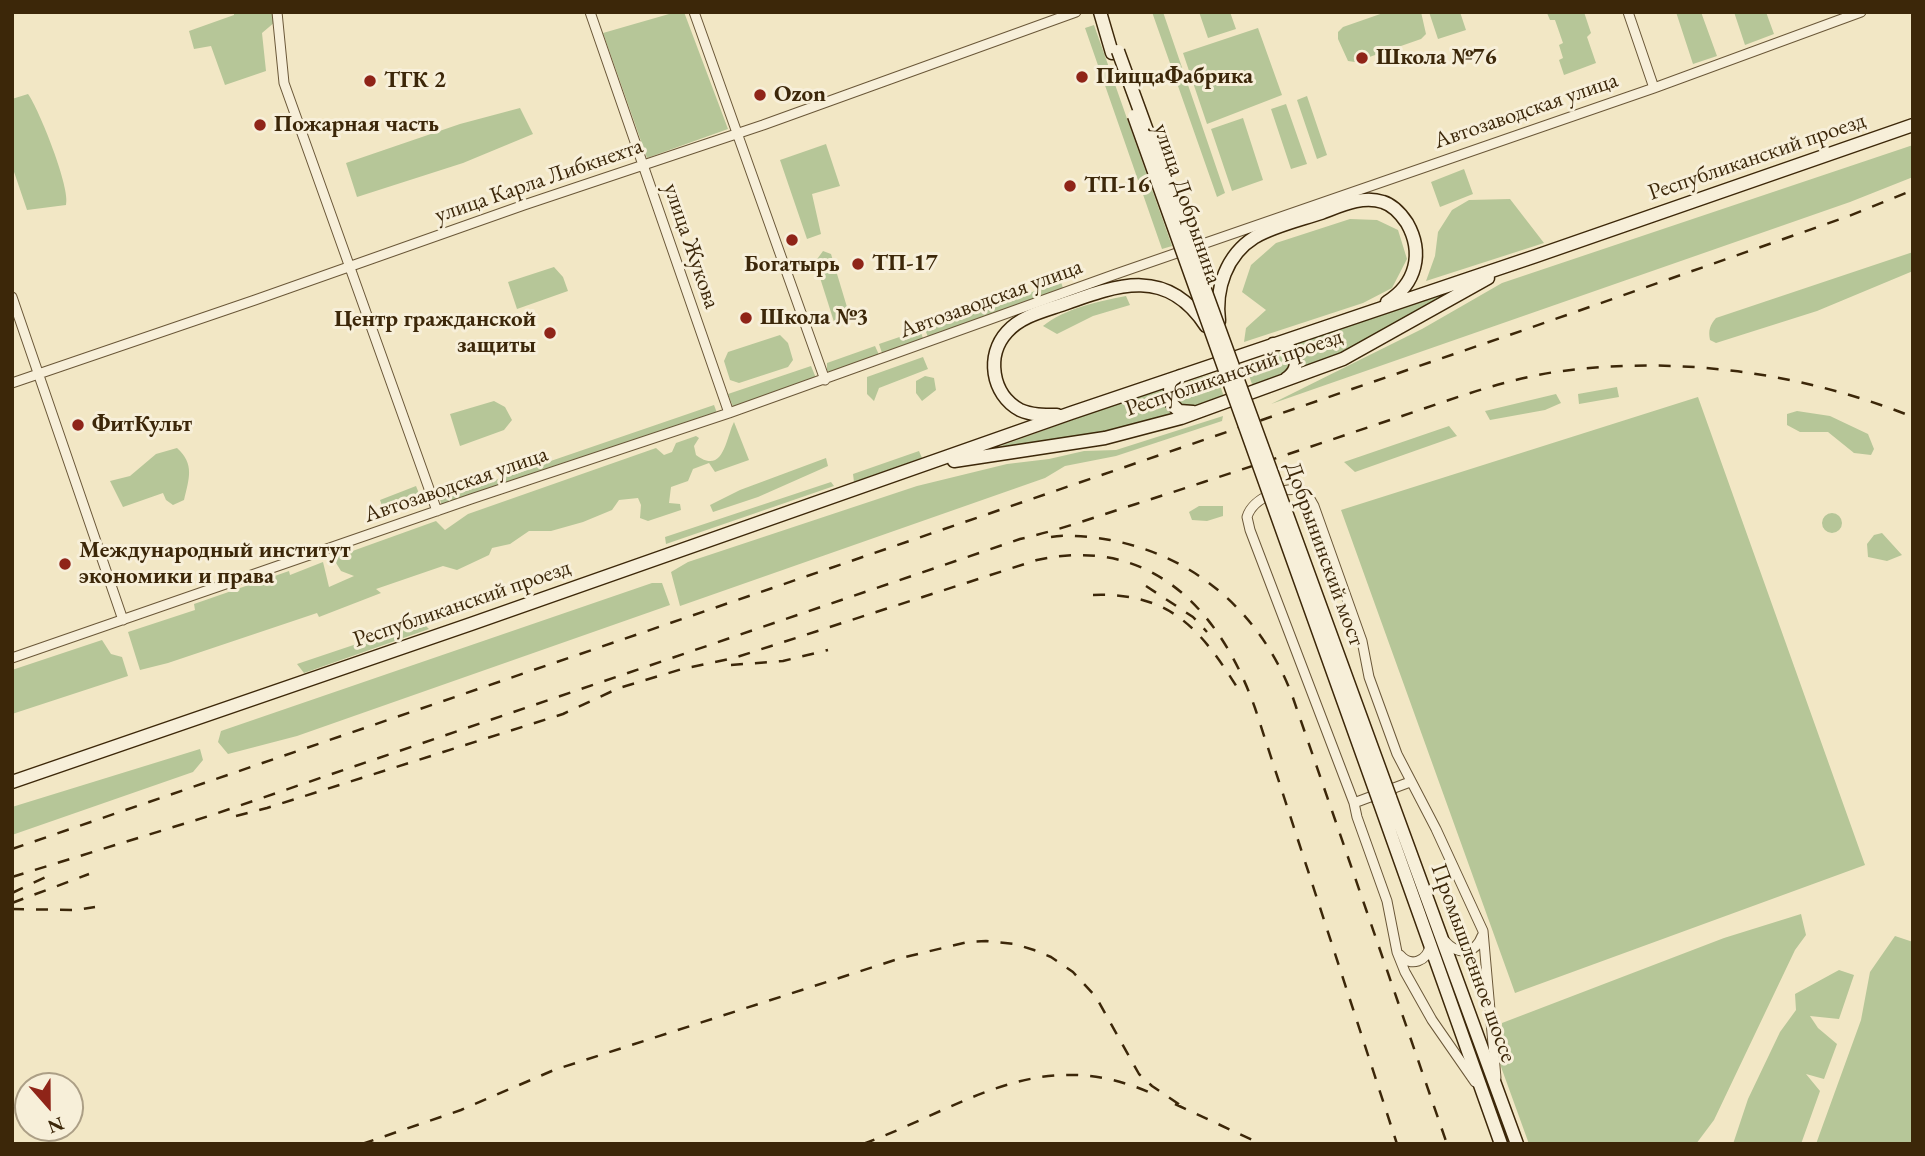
<!DOCTYPE html>
<meta charset="utf-8">
<style>
body{margin:0}
#map{position:relative;width:1925px;height:1156px;overflow:hidden;background:#f2e7c5;font-family:"EB Garamond",serif}
canvas{display:block}
.frame{position:absolute;inset:0;border:14px solid #3c2709;pointer-events:none}
.north{position:absolute;left:14px;top:1072px;width:70px;height:70px;box-sizing:border-box;background:#f7efd9;border:2px solid #ac9f86;border-radius:50%;rotate:159deg;font-size:19px;font-weight:700;line-height:28px;text-align:center;color:#3c2709}
.north::after{content:'';display:block;margin:auto;width:24px;height:32px;background:#8f2418;clip-path:polygon(50% 0,100% 100%,50% 72%,0 100%)}
</style>
<div id="map">
<canvas width="1925" height="1156"></canvas>
<div class="frame"></div>
<div class="north">N</div>
</div>
<script>
const ctx = document.querySelector('canvas').getContext('2d');
ctx.lineJoin = 'round';
function fill(path, color) { ctx.fillStyle = color; ctx.fill(path, 'evenodd'); }
function stroke(path, color, width, dash) { ctx.strokeStyle = color; ctx.lineWidth = width; ctx.lineCap = dash ? 'butt' : 'round'; ctx.setLineDash(dash || []); ctx.stroke(path); }
function drawText(font, color, halo, rows, align = 'center') {
  ctx.font = font + ' "EB Garamond",serif'; ctx.lineWidth = 6; ctx.setLineDash([]); ctx.textBaseline = 'middle'; ctx.strokeStyle = halo; ctx.fillStyle = color; for (const [text, x, y, turn = 0] of rows) {
    ctx.save(); ctx.translate(x, y); ctx.rotate((+turn || 0) * Math.PI / 180); ctx.textAlign = isNaN(turn) ? turn : align; if (halo) ctx.strokeText(text, 0, 0); ctx.fillText(text, 0, 0); ctx.restore();
  }
}
fill(new Path2D(`
 M234,12H272L275,22L262,33L266,71L225,85L211,46L194,49L189,31L234,15Z
 M676,12H684L728,129L647,158L603,33Z
 M1152,12H1163L1225,193L1217,197Z
 M1199,12H1230L1236,29L1208,38Z
 M1386,12H1421L1426,34L1421,39L1355,62L1348,61L1338,39V32L1343,27Z
 M1429,12H1460L1466,30L1438,39Z
 M1584,12L1591,33L1587,37L1596,63L1564,75L1559,60L1563,58L1559,45L1563,43L1555,20H1550L1547,13Z
 M1676,12H1701L1717,56L1693,64Z
 M1734,12H1766L1774,34L1745,45Z
 M1094,25L1172,246L1162,249L1085,28Z
 M1258,28L1282,95L1207,124L1183,53Z
 M28,94C39,109 71,189 66,205L27,210L12,166V99Z
 M1307,96L1327,155L1317,159L1297,100Z
 M1286,104L1307,164L1291,169L1271,109Z
 M520,108L533,134L463,163L357,197L346,163L460,124Z
 M1243,118L1263,180L1232,191L1211,129Z
 M826,144L840,186L812,194L821,234L807,239L780,160Z
 M1913,145V177L1850,202L1271,404L1422,329L1502,283Z
 M1464,169L1473,194L1440,207L1431,182Z
 M1510,199L1544,243L1426,281L1435,256L1438,232L1452,210L1469,200Z
 M1350,219L1377,220L1398,230L1407,259L1392,288L1363,303L1244,342L1246,328L1266,310L1242,292L1251,265L1276,243Z
 M823,251L831,254L850,317L848,321L835,325L815,262Z
 M1913,252V271L1817,311L1716,343L1710,340C1708,330 1710,325 1716,318Z
 M554,267L563,277L568,291L517,309L508,282Z
 M1061,282L1064,291L929,340L925,329Z
 M1467,284L1367,343L1301,371C1306,358 1302,349 1290,342Z
 M1126,296L1130,305L1093,316L1057,334L1043,326C1064,309 1099,301 1126,296Z
 M920,330L924,341L883,356L879,344Z
 M780,335L788,343L793,360L788,367L739,383L730,380L724,361L728,352Z
 M875,346L880,357L831,374L827,370V363Z
 M1280,352L1291,359L1292,366L1284,375L1253,387L1245,364Z
 M923,357L928,369L879,388L874,401L867,394V377Z
 M811,366L816,378L733,407L728,394Z
 M1216,373L1224,397L1195,407L1182,406L1177,396C1181,380 1202,378 1216,373Z
 M925,376L934,378L936,390L922,401L916,393V381Z
 M1166,386C1164,398 1165,408 1177,415L1106,435L984,452Z
 M1617,387L1619,397L1579,404L1578,394Z
 M1556,394L1561,403L1545,410L1490,420L1485,411Z
 M1698,397L1865,865L1515,993L1341,510Z
 M494,401L505,407L512,420L504,430L460,446L450,414Z
 M714,405L717,413L442,507L440,499Z
 M1797,411L1830,416L1868,434L1874,449L1871,455L1854,453L1828,432H1800L1787,425V414Z
 M1223,416L1222,421L1116,456L1065,466L1045,478L680,606L671,572L688,562L917,486L1007,464L1049,459L1084,451L1116,450Z
 M734,422L749,460L715,472L709,463L693,469L688,481L671,487L669,503L680,504L681,510L648,521L640,518L641,505L638,498L619,500L612,510L583,522L551,531H529L510,544L492,548L489,555L457,570L443,566L376,589L381,593L319,617L317,613L168,663L140,670L128,632L195,610L194,604L289,571L290,575L323,562L329,587L354,576L341,571L333,558L436,521L445,530L468,514L656,448L664,455L672,452L676,443L696,436L699,438L694,446L696,455C724,476 726,437 734,422Z
 M1449,426L1457,436L1355,472L1344,462Z
 M177,448C195,464 189,479 184,500L173,505L166,500L163,493L123,507L110,481L130,476L156,454Z
 M919,451L922,458L854,482L853,474Z
 M826,458L828,466L758,497L713,512L710,505L740,490Z
 M831,482L834,486L666,544L665,537Z
 M416,486L422,501L385,514L380,500Z
 M1199,506H1223V516L1207,521L1192,520L1189,512Z
 M1822 523a10 10 0 1 1 20 0a10 10 0 1 1-20 0Z
 M1882,533L1902,555L1887,561L1868,557L1867,544L1874,535Z
 M652,583H662L670,605L297,736L228,754L218,742L221,731Z
 M422,622L429,629L304,673L297,664Z
 M102,640L111,654L122,657L128,676L12,714V670Z
 M200,749L203,760L193,772L12,835V807Z
 M1801,914L1806,935L1795,950L1714,1120L1696,1144H1529L1500,1064L1502,1023L1724,938Z
 M1895,936L1913,942V1144H1816L1861,1020L1870,972Z
 M1435,938L1511,1144H1506L1447,979Z
 M1839,970L1854,975L1839,1019L1810,1016L1818,1028L1837,1044L1824,1079L1806,1074L1820,1091L1801,1144H1733L1748,1099L1780,1032L1796,1010L1795,994Z`), '#b6c698');
const street = new Path2D(`
 M277,12L284,83L437,511
 M590,12L729,413
 M694,12L825,380
 M1628,12L1654,88
 M12,297L123,620
 M12,383L255,300L524,205L763,125L1076,12
 M12,658L471,499L729,413L1116,274L1654,88L1861,12
 M1354,803L1410,782
 M1445,941C1457,955 1475,955 1482,936
 M1400,955C1411,968 1427,961 1430,946
 M1475,1082L1432,1020L1405,972L1397,952L1387,901L1357,817L1354,803L1250,530L1247,517C1253,497 1287,484 1306,492L1314,506L1362,641L1369,677L1397,754L1436,829L1483,931L1496,1078`);
const secondary = new Path2D(`
 M1100,12L1112,53
 M1219,321C1215,289 1226,255 1255,237C1274,226 1300,220 1321,213C1340,206 1362,195 1383,202C1393,205 1401,214 1407,223C1424,253 1416,284 1387,302
 M1273,344H1282L1294,352C1298,364 1296,372 1286,379
 M1180,376L1170,389L1172,404L1179,411L1193,412
 M1057,415C1044,415 1031,415 1020,410C991,394 986,355 1007,332C1021,316 1044,311 1064,304C1119,284 1167,267 1206,326
 M954,461L1105,438L1181,418L1343,359L1488,278
 M12,782L471,624L1071,413L1536,256L1913,125
 M1390,797L1517,1144
 M1379,801L1501,1144`);
stroke(street, '#6a5738', 11);
stroke(secondary, '#3c2709', 15);
stroke(street, '#f7efd9', 9);
stroke(secondary, '#f7efd9', 12);
stroke(new Path2D(`
 M1051,537C1070,534 1091,537 1110,540C1196,556 1261,614 1292,695L1447,1144
 M1146,586L1193,617L1207,632
 M1093,595C1172,592 1202,631 1240,692
 M731,665L783,661L828,650
 M236,816L267,808L563,714L619,688L682,669L734,658L1037,560C1150,535 1220,609 1255,708L1397,1144
 M12,849L1524,330L1849,216L1913,190
 M12,877L209,816L1020,539C1060,530 1098,516 1136,504C1220,477 1304,449 1387,421C1442,403 1497,381 1555,372C1675,355 1801,372 1913,417
 M12,893L52,874
 M12,903L89,874
 M12,909L75,910L95,907
 M1175,1104L1261,1144
 M362,1144L461,1110L554,1070L901,958L968,942L986,941L1015,944L1034,950L1051,957L1073,972L1096,997L1139,1074L1152,1086L1183,1107
 M863,1144C966,1106 1040,1043 1153,1094`), '#3c2709', 2.5, [12, 12]);
const secondaryBridge = new Path2D(`
 M1118,51L1390,797
 M1134,116L1379,801`);
stroke(secondaryBridge, '#3c2709', 15, []);
stroke(secondaryBridge, '#f7efd9', 12);
for (const [x, y, r, color] of [
 [1362,58,7,"#8f2418"],
 [1082,77,7,"#8f2418"],
 [370,81,7,"#8f2418"],
 [760,95,7,"#8f2418"],
 [260,125,7,"#8f2418"],
 [1070,186,7,"#8f2418"],
 [792,240,7,"#8f2418"],
 [858,264,7,"#8f2418"],
 [746,318,7,"#8f2418"],
 [550,333,7,"#8f2418"],
 [78,425,7,"#8f2418"],
 [65,564,7,"#8f2418"]
]) { const dot = new Path2D(); dot.arc(x, y, r, 0, 2 * Math.PI); ctx.fillStyle = color; ctx.fill(dot); stroke(dot, '#f7efd9', 2.5); }
drawText('bold 23px', '#3c2709', '#f7efd9', [
 ["Школа №76",1376,58],
 ["ПиццаФабрика",1096,77],
 ["ТГК 2",384,81],
 ["Ozon",774,95],
 ["Пожарная часть",274,125],
 ["ТП-16",1084,186],
 ["ТП-17",872,264],
 ["Богатырь",792,265,"center"],
 ["Школа №3",760,318],
 ["Центр гражданской",536,320,"right"],
 ["защиты",536,346,"right"],
 ["ФитКульт",92,425],
 ["Международный институт",79,551],
 ["экономики и права",79,577]
], 'left');
drawText('23px', '#3c2709', '#f7efd9', [
 ["Автозаводская улица",1526,111,-19],
 ["Республиканский проезд",1757,157,-19],
 ["улица Карла Либкнехта",539,181,-19],
 ["улица Добрынина",1187,204,71],
 ["улица Жукова",691,246,71],
 ["Автозаводская улица",991,299,-20],
 ["Республиканский проезд",1234,373,-19],
 ["Автозаводская улица",456,485,-19],
 ["Добрынинский мост",1324,554,70],
 ["Республиканский проезд",462,604,-19],
 ["Промышленное шоссе",1473,963,70]
]);
</script>
